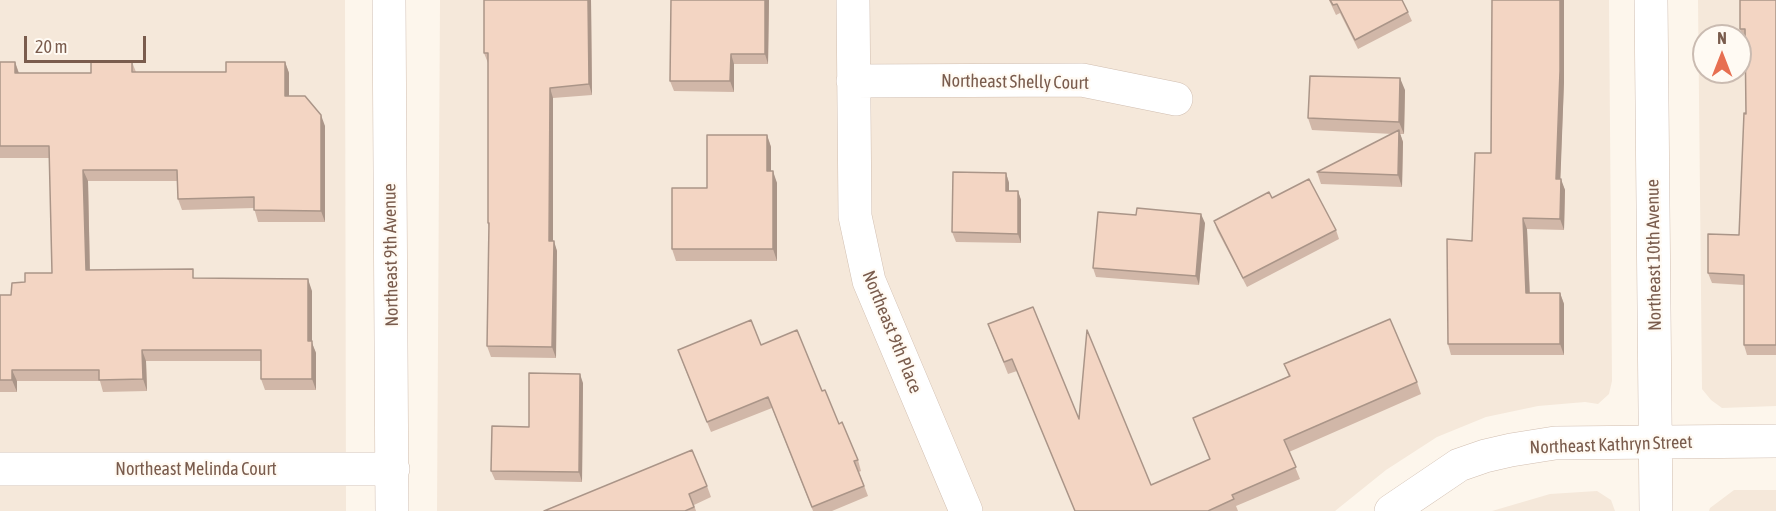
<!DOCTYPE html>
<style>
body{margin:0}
#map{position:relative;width:1776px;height:511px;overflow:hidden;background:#fdf6ec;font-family:"Asap Condensed",sans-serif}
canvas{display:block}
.north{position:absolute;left:1692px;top:24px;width:60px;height:60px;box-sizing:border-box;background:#fffaf3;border:2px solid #cabbb1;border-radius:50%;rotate:0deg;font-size:16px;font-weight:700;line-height:24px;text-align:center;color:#7a5c4d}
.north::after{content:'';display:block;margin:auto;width:21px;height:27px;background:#e76f51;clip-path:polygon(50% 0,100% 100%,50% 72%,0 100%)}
.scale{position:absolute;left:24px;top:36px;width:122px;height:27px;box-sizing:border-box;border:3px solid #7a5c4d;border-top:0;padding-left:8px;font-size:18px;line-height:21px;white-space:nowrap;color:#7a5c4d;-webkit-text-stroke:4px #fffaf3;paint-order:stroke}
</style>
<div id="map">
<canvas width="1776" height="511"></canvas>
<div class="north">N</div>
<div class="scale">20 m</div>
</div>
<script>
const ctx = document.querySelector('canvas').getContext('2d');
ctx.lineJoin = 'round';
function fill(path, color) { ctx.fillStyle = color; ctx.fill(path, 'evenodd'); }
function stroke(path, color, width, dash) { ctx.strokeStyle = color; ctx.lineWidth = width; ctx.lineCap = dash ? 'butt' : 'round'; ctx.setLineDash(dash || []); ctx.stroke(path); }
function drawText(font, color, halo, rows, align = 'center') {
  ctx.font = font + ' "Asap Condensed",sans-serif'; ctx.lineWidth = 4.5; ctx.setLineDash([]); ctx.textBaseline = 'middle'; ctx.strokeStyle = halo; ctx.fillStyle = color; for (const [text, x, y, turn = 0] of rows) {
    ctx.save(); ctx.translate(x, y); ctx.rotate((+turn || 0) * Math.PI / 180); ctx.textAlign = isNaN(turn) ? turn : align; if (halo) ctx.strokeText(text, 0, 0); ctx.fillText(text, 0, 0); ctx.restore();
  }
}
fill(new Path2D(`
 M0,0H345L346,511H0Z
 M440,0H1609L1612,381L1609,394L1598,404L1585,402L1538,406L1486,417L1437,437L1386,470L1335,511H437Z
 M1698,0H1776V406L1722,408L1711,400L1702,389ZM1704,36H1740V72H1704Z
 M1734,490H1776V511H1709L1710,508Z
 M1597,491L1611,500L1615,511H1492L1550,494Z`), '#f5e8da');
const street = new Path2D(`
 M389,0L392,511
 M853,0L855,216L869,281L966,511
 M1651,0L1656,511
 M853,81L1082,80L1176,99
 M0,469H393
 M1391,511L1459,465L1485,456L1511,450L1555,443L1776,441`);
stroke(street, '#d1beb0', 34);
stroke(street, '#fff', 33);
fill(new Path2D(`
 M484,0H591L592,95L553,98V241L557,251L556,358L491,357L487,346L489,228L488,223V63L484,53Z
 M671,0H769L768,64H734V92L674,91L670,81Z
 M1329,0H1402L1412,21L1358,49L1340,13L1336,15Z
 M1564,0V82L1560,179L1565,190L1564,230L1527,229L1530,293H1560L1564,304V355H1451L1448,344L1472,241L1491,153Z
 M1776,0V355H1747L1744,345V285L1712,283L1708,273L1739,235L1746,114L1745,39H1744L1740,29Z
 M0,62H15L19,73H91L132,62L136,72H226L285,62L289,73V96L325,126V222H258L254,208L182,210L178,199V181H88L90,270L196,278L312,291V343L316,353V390H265L261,379V361H146L147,391L103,392L100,381H17V392H0V295H11L25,282L52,273L50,158H0Z
 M1405,90L1404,134H1400L1403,142L1402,187L1321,184L1317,172L1393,134L1312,130L1308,118Z
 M767,135L771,147V171L777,183V261H676L672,249L707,188Z
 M1006,173L1009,183V191H1018L1021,200V243L956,242L952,232Z
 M1136,215L1205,223L1199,285L1096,277L1093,268Z
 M1214,221L1336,230L1339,239L1247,287L1217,230Z
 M988,324L1079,419L1151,485L1210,459L1193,418L1289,377L1284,364L1417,382L1421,394L1289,452L1300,479L1236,506L1238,511H1075L1017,371L1008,374Z
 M761,345L822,391L858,460L861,471L859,472L868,496L832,511H813L772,408L711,432L682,361Z
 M583,383L582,482L495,480L491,471L529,427Z
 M707,486L711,497L694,505L696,511H544Z`), '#d1b7a8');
fill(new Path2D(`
 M588,0H591L592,95L589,84Z
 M765,0H769L768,64L765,54Z
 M1560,0H1564V82L1560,190L1556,179Z
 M731,54L734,64V92L730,81Z
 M15,62L19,74L15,73Z
 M285,62L289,73V107L285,96Z
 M1400,78L1405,90L1404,134L1399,122Z
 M550,88L553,98V251L549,241Z
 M321,115L325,126V222L321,211Z
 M1399,130L1403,142L1402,187L1398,175Z
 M767,135L771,147V183L767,171Z
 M83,170L88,181L90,281L86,270Z
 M773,171L777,183V261L773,249Z
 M1006,173L1009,183V200L1006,191Z
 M1561,179L1565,190L1564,230L1560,219Z
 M1018,191L1021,200V243L1018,234Z
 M1201,214L1205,223L1199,285L1196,276Z
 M1523,218L1527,229L1530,304L1526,293Z
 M554,241L557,251L556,358L552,347Z
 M308,279L312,291V343L316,353V390L312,379L308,341Z
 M1560,293L1564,304V355L1560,344Z
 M142,350L146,361L147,391L143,379Z
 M12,370L17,381V392L12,380Z
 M580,374L583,383L582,482L579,472Z`), '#aa9588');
const building = new Path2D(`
 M484,0H588L589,84L550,88L549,241H554L552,347L487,346L489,223H488V53H484Z
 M671,0H765V54H731L730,81H670Z
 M1330,0H1402L1408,12L1355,40L1337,4L1333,5Z
 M1492,0H1560V71L1556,179H1561L1560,219L1523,218L1526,293H1560V344H1448L1447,239L1472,241L1475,153H1491Z
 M1740,0H1776V345H1744V275L1708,273V234L1739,235L1744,113L1746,114L1745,29H1740Z
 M0,62H15V73H91V62H132V72H226V62H285V96H305L321,115V211L254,210V197L178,199L177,170H83L86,270L193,269V278L308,279V341H312V379H261V350H142L143,379L99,380V370H12V380H0V295H11L12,283L25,282V273H52L49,146H0Z
 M1310,76L1400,78L1399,122L1308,118Z
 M1399,130L1398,175L1317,172Z
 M707,135H767V171H773V249H672V188H707Z
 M953,172L1006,173V191H1018V234L952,232Z
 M1309,179L1336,230L1243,278L1214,221L1269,192L1272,198Z
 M1137,208L1201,214L1196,276L1093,268L1098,212L1136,215Z
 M1033,307L1079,419L1087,330L1151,485L1210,459L1193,418L1290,376L1284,364L1390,319L1417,382L1284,440L1296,467L1232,495L1234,499L1208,511H1075L1012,359L1004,362L988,324Z
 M751,320L761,345L797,330L822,391L825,390L839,424L842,422L858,460L854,461L864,486L812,507L768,397L707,422L678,350Z
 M529,373L580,374L579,472L491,471L492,426L529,427Z
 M692,450L707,486L689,494L694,507L685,511H544Z`);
fill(building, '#f3d5c3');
stroke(building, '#aa9588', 1.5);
drawText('18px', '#7a5c4d', '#fffaf3', [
 ["Northeast Shelly Court",1015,82,1],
 ["Northeast 9th Avenue",391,255,-91],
 ["Northeast 10th Avenue",1654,255,-91],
 ["Northeast 9th Place",892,332,68],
 ["Northeast Kathryn Street",1611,445,-2],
 ["Northeast Melinda Court",196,469]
]);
</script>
